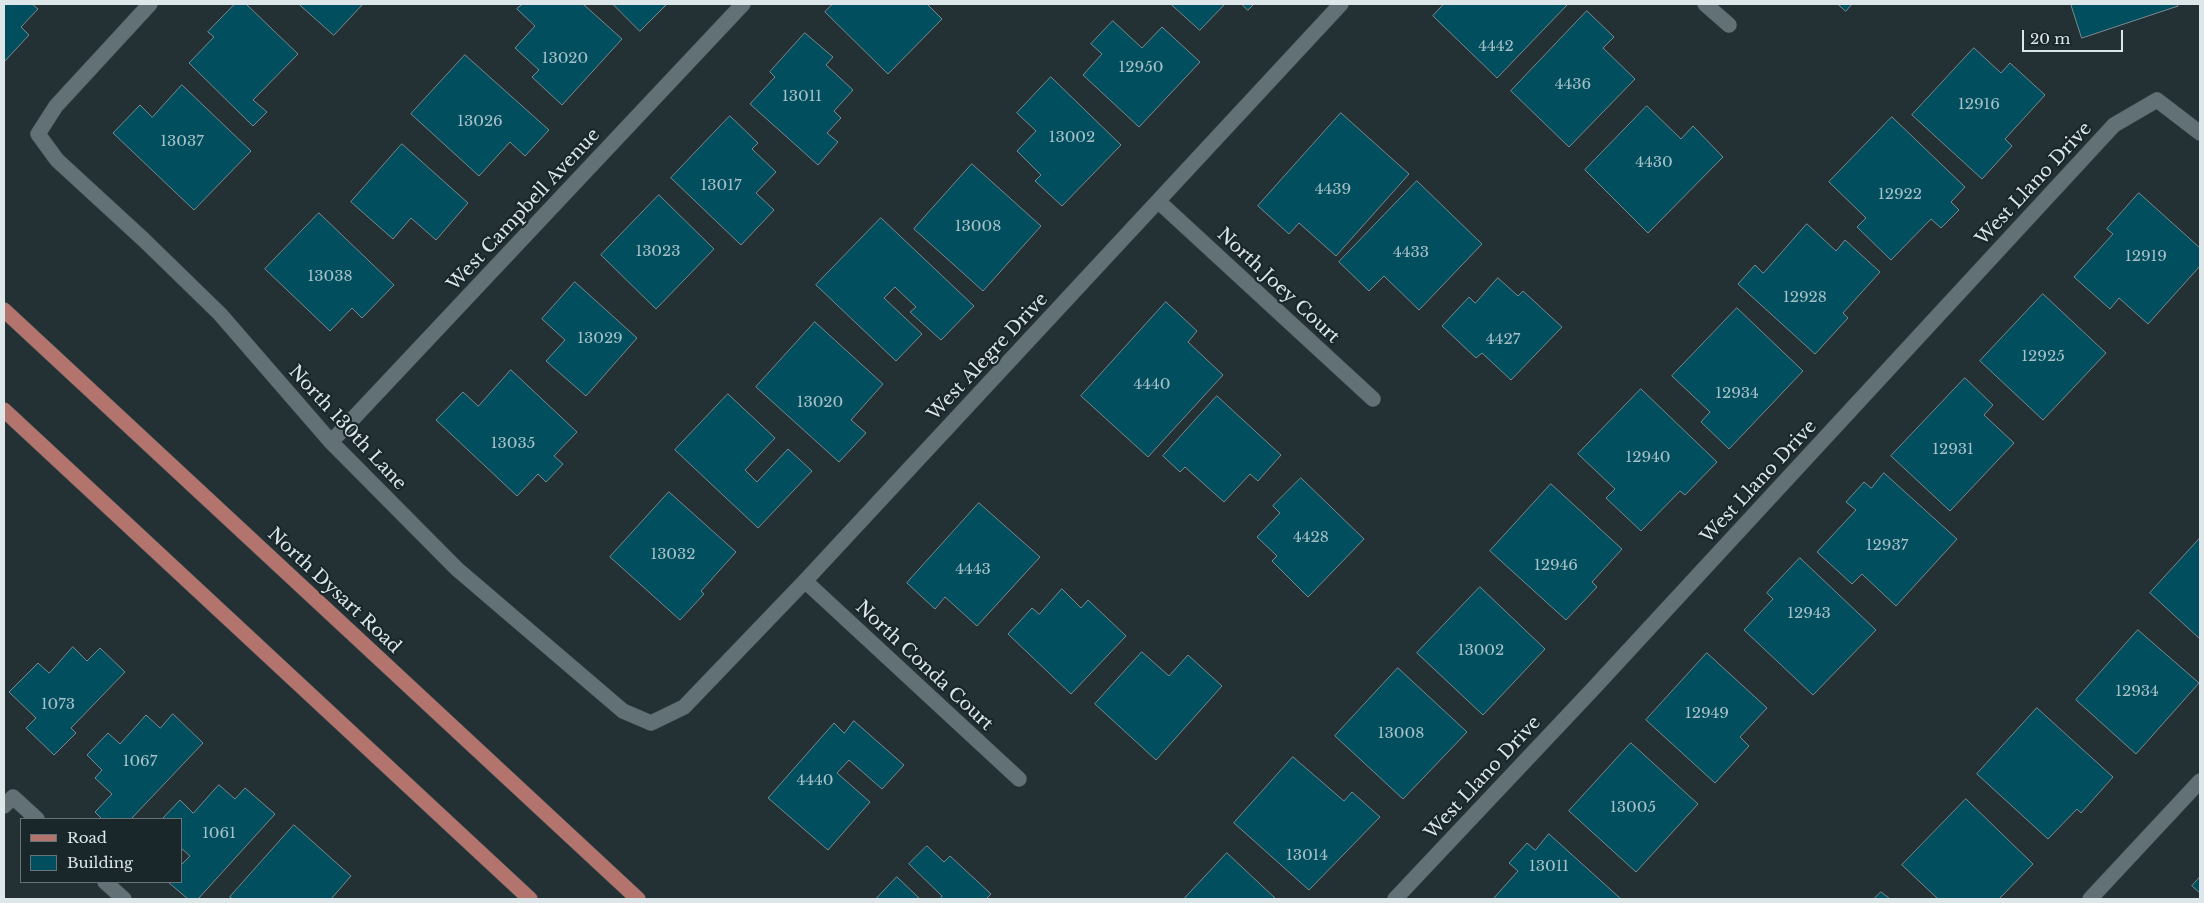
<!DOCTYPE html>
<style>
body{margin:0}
#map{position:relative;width:2204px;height:903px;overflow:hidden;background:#233135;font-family:"Libre Baskerville",serif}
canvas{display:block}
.frame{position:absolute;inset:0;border:5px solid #dde6e9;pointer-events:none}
.legend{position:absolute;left:20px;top:818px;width:162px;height:65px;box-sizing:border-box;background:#19272b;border:1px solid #677377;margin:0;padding:6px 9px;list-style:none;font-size:15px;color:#dde6e9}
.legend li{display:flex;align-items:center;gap:10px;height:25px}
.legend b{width:25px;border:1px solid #677377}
.scale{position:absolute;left:2022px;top:30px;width:101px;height:22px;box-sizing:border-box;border:2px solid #dde6e9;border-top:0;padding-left:6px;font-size:15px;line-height:18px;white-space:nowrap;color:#dde6e9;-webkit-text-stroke:4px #19272b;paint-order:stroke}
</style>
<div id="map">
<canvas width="2204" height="903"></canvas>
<div class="frame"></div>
<ul class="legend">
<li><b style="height:6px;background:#b3746d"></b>Road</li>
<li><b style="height:14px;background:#014e5f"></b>Building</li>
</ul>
<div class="scale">20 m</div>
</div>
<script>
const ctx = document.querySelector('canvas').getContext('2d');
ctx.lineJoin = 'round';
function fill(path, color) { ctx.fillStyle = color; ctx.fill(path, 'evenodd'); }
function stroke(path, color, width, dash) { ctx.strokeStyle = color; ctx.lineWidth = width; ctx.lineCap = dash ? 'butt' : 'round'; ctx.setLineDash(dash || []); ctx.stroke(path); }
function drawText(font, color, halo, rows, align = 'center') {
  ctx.font = font + ' "Libre Baskerville",serif'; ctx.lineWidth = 4.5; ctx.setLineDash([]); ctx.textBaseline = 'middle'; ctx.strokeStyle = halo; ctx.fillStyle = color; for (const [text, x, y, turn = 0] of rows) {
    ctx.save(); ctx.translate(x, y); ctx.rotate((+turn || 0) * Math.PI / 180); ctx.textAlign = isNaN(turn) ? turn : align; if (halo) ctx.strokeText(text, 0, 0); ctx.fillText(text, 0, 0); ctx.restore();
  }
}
const building = new Path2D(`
 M6,4H32L38,9L21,27L29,35L4,62V6Z
 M235,4H246L298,54L253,100L267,112L253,126L189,63L214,37L208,32Z
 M299,4H363L334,35Z
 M523,4H583L622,39L562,105L532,77L539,70L515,48L535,26L517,9Z
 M613,4H665L666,5L640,31Z
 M833,4H927L942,19L888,74L825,12Z
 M1171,4H1225L1200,30Z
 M1242,4H1254L1248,10Z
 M1444,4H1568L1497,78L1433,16Z
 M1838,4H1852L1846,11Z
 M2071,4H2177L2178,6L2082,38Z
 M1587,11L1614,37L1603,48L1635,79L1569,147L1511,91Z
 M1113,21L1142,48L1162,27L1200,62L1139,127L1083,75L1102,54L1091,44Z
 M805,33L833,57L826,65L853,90L834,111L841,118L827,133L838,142L818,165L750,104L775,77L770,72Z
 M1974,48L2001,73L2010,63L2045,95L2005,139L2012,146L1982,179L1912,115Z
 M465,55L549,130L525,156L510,142L479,176L411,114Z
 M1051,77L1121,145L1062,206L1035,181L1041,175L1017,151L1036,131L1017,113Z
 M182,85L251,151L194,210L113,133L140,105L152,117Z
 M1647,106L1681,139L1693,126L1723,157L1648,233L1585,170Z
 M1341,113L1409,174L1336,256L1299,223L1289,234L1258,206Z
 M730,116L758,143L752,149L776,172L756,193L774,210L741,245L671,178Z
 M1892,117L1965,187L1951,202L1959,210L1941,228L1931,219L1891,260L1857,227L1866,218L1829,182Z
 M402,144L468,203L436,240L411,218L393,239L351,202Z
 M972,164L1041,226L983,291L914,229Z
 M1417,181L1482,244L1419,310L1384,276L1369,291L1339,262Z
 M2139,193L2200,248V266L2148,324L2119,298L2110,309L2074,277L2113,234L2107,229Z
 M659,195L714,249L656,309L601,255Z
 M319,213L394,285L362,318L352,308L330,331L265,269Z
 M881,218L974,306L941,340L910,312L916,307L895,287L884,298L922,334L896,361L816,285Z
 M1807,224L1836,251L1845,240L1880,272L1843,313L1848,318L1815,354L1738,284L1755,265L1763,273Z
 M1498,278L1518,296L1523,291L1562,327L1511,380L1482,353L1476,358L1442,326L1469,297L1475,303Z
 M575,282L637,338L586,396L546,361L565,340L542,319Z
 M2043,294L2106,353L2043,420L1980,361Z
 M1166,302L1197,331L1188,342L1223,375L1148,457L1081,396Z
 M1737,308L1803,371L1729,449L1701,422L1710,412L1672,376Z
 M815,322L883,384L851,420L866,433L839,462L756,387Z
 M511,370L577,432L554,456L563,464L546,482L538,474L517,496L436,420L463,392L478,406Z
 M1965,378L1993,405L1984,415L2014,443L1950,511L1891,456Z
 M1641,389L1717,462L1685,495L1680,491L1641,531L1606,498L1615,489L1578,454Z
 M728,394L775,438L745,470L757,482L788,449L812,471L758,528L675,450Z
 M1217,396L1281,455L1258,481L1250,474L1224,502L1185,467L1180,472L1163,456Z
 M1884,473L1957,539L1896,606L1862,574L1852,584L1817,552L1856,510L1846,502L1864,482L1871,488Z
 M1301,478L1364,539L1308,597L1272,561L1277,556L1257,537L1280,513L1273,506Z
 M1551,484L1622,549L1592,582L1597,587L1566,620L1490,551Z
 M669,492L736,552L701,591L704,594L680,620L610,557Z
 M979,503L1040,557L977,626L945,597L935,609L907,583Z
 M2200,538V639L2150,593Z
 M1800,558L1876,630L1813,695L1744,630L1773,599L1767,593Z
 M1480,587L1545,649L1483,715L1417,653Z
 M1062,589L1081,608L1088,600L1126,636L1071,694L1008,634L1032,608L1039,614Z
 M2138,630L2199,683L2136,754L2076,700Z
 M73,647L87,661L100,648L125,672L71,728L76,733L54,755L26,728L36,718L9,692L38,663L49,673Z
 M1142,652L1169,676L1188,655L1222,686L1156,760L1095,704Z
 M1707,653L1767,708L1740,737L1749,746L1715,783L1646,720Z
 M1398,668L1467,732L1403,799L1335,736Z
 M2037,708L2113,777L2081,813L2077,809L2048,839L1977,774Z
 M173,714L203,743L131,819H102L95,812L112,794L95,778L102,770L87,755L108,733L120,744L146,715L160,728Z
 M854,721L904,765L882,789L849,760L837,773L870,802L828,850L768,798L834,723L844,733Z
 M1631,743L1698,804L1636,872L1569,811Z
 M1293,757L1344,801L1352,792L1380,817L1309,890L1234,823Z
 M219,785L235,799L245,788L275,814L198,899H188L168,882H181V865L190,856L181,848V819H162L180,800L193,813Z
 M1966,799L2033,864L1999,899H1938L1902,865Z
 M294,825L351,876L331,899H233L230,897Z
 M1549,834L1621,899H1493L1518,871L1509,863L1527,843L1535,850Z
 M927,846L944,862L950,856L991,894L986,899H940L942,896L909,864Z
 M1227,853L1276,899H1184Z
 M897,877L920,899H876Z
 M2200,877V893L2192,886Z
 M1881,892L1890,899H1874Z`);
fill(building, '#014e5f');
stroke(building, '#7a8a8f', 1);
const minor = new Path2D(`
 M150,4L56,106L38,134L57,160L144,240L220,314L331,442L457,569L623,711L651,723L684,707L805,581L1341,4
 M1705,4L1729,25
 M1158,201L1373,399
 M331,442L743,4
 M805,581L1019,779
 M4,806L13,797L37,819
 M105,882L124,899
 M1395,899L1592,690L2114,125L2157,100L2200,133
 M2090,899L2200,781`);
const major = new Path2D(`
 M4,310L638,899
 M4,410L530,899`);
stroke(minor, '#424e52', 16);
stroke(major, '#424e52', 16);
stroke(minor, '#617176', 15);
stroke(major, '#b3746d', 15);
drawText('15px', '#a6c0c6', null, [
 ["4442",1496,47],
 ["13020",565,59],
 ["12950",1141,68],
 ["4436",1573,85],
 ["13011",802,97],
 ["12916",1979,105],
 ["13026",480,122],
 ["13002",1072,138],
 ["13037",182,142],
 ["4430",1654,163],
 ["13017",721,186],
 ["4439",1333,190],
 ["12922",1900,195],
 ["13008",978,227],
 ["13023",658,252],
 ["4433",1411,253],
 ["12919",2146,257],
 ["13038",330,277],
 ["12928",1805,298],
 ["13029",600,339],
 ["4427",1503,340],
 ["12925",2043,357],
 ["4440",1152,385],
 ["12934",1737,394],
 ["13020",820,403],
 ["13035",513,444],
 ["12931",1953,450],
 ["12940",1648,458],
 ["4428",1311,538],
 ["12937",1887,546],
 ["13032",673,555],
 ["12946",1556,566],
 ["4443",973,570],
 ["12943",1809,614],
 ["13002",1481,651],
 ["12934",2137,692],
 ["1073",58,705],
 ["12949",1707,714],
 ["13008",1401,734],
 ["1067",140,762],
 ["4440",815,781],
 ["13005",1633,808],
 ["1061",219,834],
 ["13014",1307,856],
 ["13011",1549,867]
]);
drawText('18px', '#dde6e9', '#19272b', [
 ["West Llano Drive",2034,184,-47],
 ["West Campbell Avenue",524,210,-47],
 ["North Joey Court",1278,286,43],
 ["West Alegre Drive",988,357,-47],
 ["North 130th Lane",347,428,47],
 ["West Llano Drive",1759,482,-47],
 ["North Dysart Road",334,591,43],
 ["North Conda Court",924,666,43],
 ["West Llano Drive",1483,778,-47]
]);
</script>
